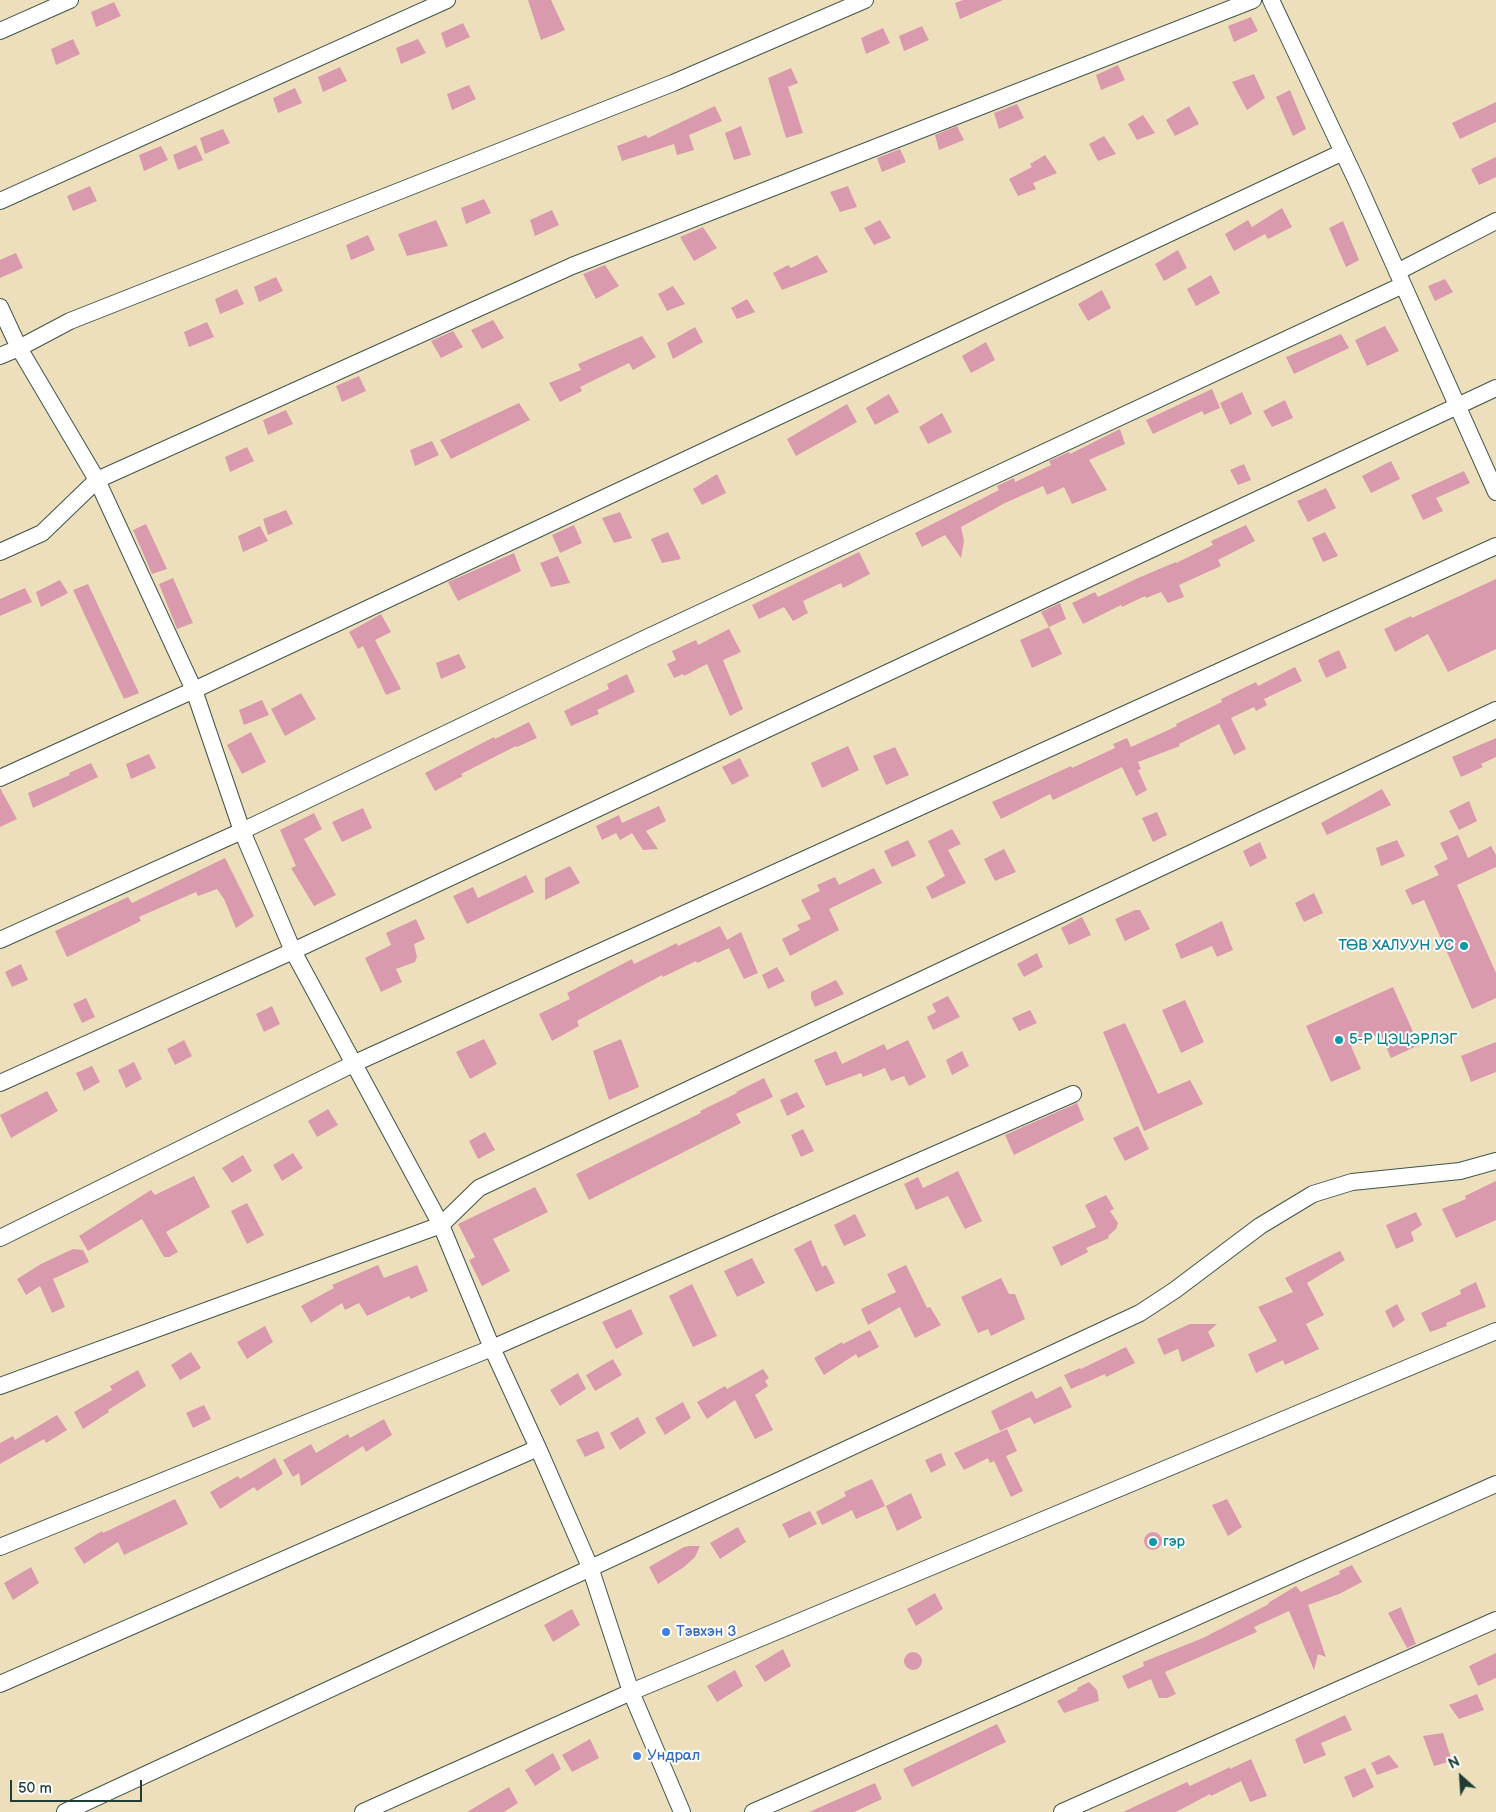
<!DOCTYPE html>
<meta charset="utf-8">
<style>
body{margin:0}
#map{position:relative;width:1496px;height:1812px;overflow:hidden;background:#eddfbc;font-family:"Balsamiq Sans",sans-serif}
canvas{display:block}
.north{position:absolute;left:1436px;top:1752px;width:50px;height:50px;-webkit-text-stroke:4px #fff;paint-order:stroke;rotate:334deg;font-size:14px;font-weight:700;line-height:20px;text-align:center;color:#1f3d34}
.north::after{content:'';display:block;margin:auto;width:18px;height:22px;background:#1f3d34;clip-path:polygon(50% 0,100% 100%,50% 72%,0 100%)}
.scale{position:absolute;left:10px;top:1780px;width:132px;height:22px;box-sizing:border-box;border:2px solid #1f3d34;border-top:0;padding-left:6px;font-size:15px;line-height:18px;white-space:nowrap;color:#1f3d34;-webkit-text-stroke:4px #fff;paint-order:stroke}
</style>
<div id="map">
<canvas width="1496" height="1812"></canvas>
<div class="north">N</div>
<div class="scale">50 m</div>
</div>
<script>
const ctx = document.querySelector('canvas').getContext('2d');
ctx.lineJoin = 'round';
function fill(path, color) { ctx.fillStyle = color; ctx.fill(path, 'evenodd'); }
function stroke(path, color, width, dash) { ctx.strokeStyle = color; ctx.lineWidth = width; ctx.lineCap = dash ? 'butt' : 'round'; ctx.setLineDash(dash || []); ctx.stroke(path); }
function drawText(font, color, halo, rows, align = 'center') {
  ctx.font = font + ' "Balsamiq Sans",sans-serif'; ctx.lineWidth = 4; ctx.setLineDash([]); ctx.textBaseline = 'middle'; ctx.strokeStyle = halo; ctx.fillStyle = color; for (const [text, x, y, turn = 0] of rows) {
    ctx.save(); ctx.translate(x, y); ctx.rotate((+turn || 0) * Math.PI / 180); ctx.textAlign = isNaN(turn) ? turn : align; if (halo) ctx.strokeText(text, 0, 0); ctx.fillText(text, 0, 0); ctx.restore();
  }
}
fill(new Path2D(`
 M528,0H551L565,30L541,40Z
 M963,0H1003L960,19L955,3Z
 M114,2L121,16L96,27L91,12Z
 M1251,17L1258,31L1234,42L1228,26Z
 M463,23L470,37L446,48L441,33Z
 M922,26L929,40L904,51L899,36Z
 M883,28L890,43L866,54L861,38Z
 M73,39L80,54L56,65L51,49Z
 M418,39L426,53L401,64L396,48Z
 M1118,65L1125,80L1101,90L1096,75Z
 M340,67L347,81L323,92L318,77Z
 M791,68L798,83L788,87L803,133L786,138L768,78Z
 M1254,74L1265,98L1247,110L1232,82Z
 M469,85L476,99L452,110L447,94Z
 M295,88L302,103L278,113L273,98Z
 M1290,90L1306,129L1293,136L1276,97Z
 M1496,102V122L1460,139L1452,123Z
 M1017,104L1024,118L999,129L994,113Z
 M715,106L722,121L689,135L694,150L677,155L674,144L622,161L617,146L646,135L648,138Z
 M1189,106L1199,124L1175,136L1166,120Z
 M1143,115L1155,133L1137,140L1128,124Z
 M741,126L751,155L734,160L725,133Z
 M957,126L964,140L939,150L935,135Z
 M223,129L230,143L205,154L200,138Z
 M1104,136L1116,154L1098,161L1089,144Z
 M196,145L203,160L178,170L173,155Z
 M161,146L168,160L144,171L139,155Z
 M900,149L906,162L882,172L877,158Z
 M1045,155L1057,173L1033,183L1036,189L1018,196L1009,179L1032,167L1030,164Z
 M1496,157V177L1479,185L1471,169Z
 M90,186L97,201L73,211L67,196Z
 M848,186L857,207L840,212L830,192Z
 M484,199L491,213L466,224L461,208Z
 M1282,208L1292,227L1268,239L1265,234L1234,251L1225,234L1248,220L1252,227Z
 M552,210L559,225L535,236L530,220Z
 M436,220L448,246L407,256L398,234Z
 M880,220L891,238L874,245L864,228Z
 M1343,221L1359,260L1346,267L1329,228Z
 M703,227L717,248L694,261L680,237Z
 M368,235L375,250L351,260L346,245Z
 M1178,250L1187,268L1164,281L1155,264Z
 M16,253L23,268L0,278V260Z
 M817,255L828,272L782,290L773,273L788,265L791,268Z
 M605,265L619,286L596,299L583,274Z
 M1211,275L1220,293L1196,306L1187,289Z
 M276,277L283,291L259,302L254,287Z
 M1445,279L1453,292L1435,301L1428,286Z
 M673,286L685,304L667,311L658,294Z
 M237,289L244,304L220,314L215,299Z
 M1102,290L1111,308L1088,321L1078,304Z
 M747,299L755,312L737,319L731,308Z
 M493,320L504,338L482,349L471,330Z
 M207,322L214,337L189,347L184,332Z
 M1385,326L1399,351L1367,366L1355,340Z
 M695,327L703,342L673,359L667,343Z
 M453,331L463,347L441,358L431,341Z
 M1341,334L1349,348L1294,374L1286,357Z
 M642,336L656,357L633,370L629,363L580,387L582,391L560,402L549,383L581,370L578,364Z
 M986,342L995,360L971,373L962,356Z
 M359,376L366,391L342,402L336,386Z
 M1212,389L1220,408L1204,415L1202,411L1153,434L1146,420Z
 M1242,392L1252,414L1230,425L1220,403Z
 M889,394L899,412L875,425L866,408Z
 M1285,400L1293,418L1272,427L1263,411Z
 M519,403L530,420L451,459L440,440Z
 M847,404L857,422L796,456L787,439Z
 M286,410L293,424L268,435L263,420Z
 M942,413L952,432L928,444L919,427Z
 M1120,429L1125,444L1089,460L1107,490L1072,504L1064,487L1047,495L1043,486L1005,503L961,527L964,541L961,558L945,535L922,547L915,533L999,490L997,486L1014,478L1015,482L1051,465L1049,461L1069,452L1070,454Z
 M432,441L439,455L415,466L410,450Z
 M247,447L254,461L230,472L225,457Z
 M1391,461L1400,479L1371,493L1362,476Z
 M1244,464L1251,480L1238,485L1230,470Z
 M1464,471L1470,483L1436,498L1443,511L1423,520L1411,495Z
 M717,474L726,493L702,505L693,489Z
 M1326,488L1336,508L1308,522L1297,501Z
 M286,510L293,524L268,535L263,519Z
 M620,512L632,538L614,543L602,518Z
 M146,524L167,569L152,574L133,530Z
 M574,525L582,543L560,553L552,535Z
 M1246,525L1255,541L1218,560L1221,566L1179,585L1184,597L1168,603L1161,592L1146,598L1145,596L1122,607L1121,605L1083,624L1072,603L1095,592L1098,597L1138,578L1176,562V563L1213,545L1211,541Z
 M260,526L268,541L243,552L238,536Z
 M668,532L681,559L662,563L651,539Z
 M1325,532L1338,556L1323,562L1312,538Z
 M859,552L870,574L843,588L841,583L803,601L808,613L793,621L784,607L759,619L752,605Z
 M514,553L521,571L458,601L448,582Z
 M558,556L570,583L551,587L540,563Z
 M173,578L193,623L177,629L159,584Z
 M1496,579V649L1448,672L1428,634L1395,652L1384,629L1411,616L1412,618Z
 M60,580L68,593L41,607L36,592Z
 M88,584L139,693L124,699L73,590Z
 M25,588L32,602L0,616V599Z
 M1060,603L1066,619L1049,627L1041,612Z
 M381,614L391,632L375,640L401,689L386,695L363,646L358,649L349,632Z
 M1049,627L1062,654L1032,668L1020,640Z
 M729,629L741,652L723,660L743,709L730,716L707,664L684,676L683,674L674,678L667,664L676,660L672,651L696,640L698,645Z
 M1339,650L1347,668L1326,678L1318,660Z
 M459,654L466,668L441,679L436,663Z
 M1295,667L1302,681L1264,699L1267,705L1256,711L1254,707L1231,718L1246,749L1234,755L1219,724L1179,744L1180,746L1138,762L1141,769L1138,770L1147,790L1136,796L1122,767L1053,800L1050,794L1001,819L992,802L1071,766L1072,768L1115,748L1113,744L1127,738L1131,747L1177,726L1176,724L1222,702L1221,699L1256,682L1258,686Z
 M627,674L635,692L597,710L599,714L571,726L564,711L609,689L607,684Z
 M301,693L316,719L285,736L271,709Z
 M262,700L269,715L244,725L239,710Z
 M529,722L537,738L517,747L516,746L461,774L463,776L435,791L425,773L494,737L495,739Z
 M251,732L266,762L242,774L227,745Z
 M1496,738V757L1481,764L1483,767L1461,777L1452,757Z
 M848,746L859,770L822,788L811,763Z
 M895,747L909,775L886,785L873,756Z
 M149,754L156,768L131,779L126,764Z
 M740,758L749,776L732,785L722,767Z
 M91,763L98,777L33,808L28,793L70,775L69,773Z
 M0,788L17,819L0,827Z
 M1382,789L1391,805L1327,835L1321,823Z
 M1469,801L1477,821L1459,830L1449,811Z
 M659,806L666,821L646,831L658,849L643,850L632,833L620,840L616,833L602,840L596,826L619,815L622,823Z
 M363,808L372,828L342,842L332,822Z
 M1157,812L1167,835L1153,842L1142,818Z
 M314,813L322,829L304,839L336,895L314,906L291,868L296,866L280,830Z
 M952,829L961,844L948,850L966,883L932,899L926,887L945,876L928,841Z
 M1458,835L1468,858L1491,846L1496,855V867L1457,885L1496,973V998L1472,1009L1424,900L1412,905L1405,890L1439,875L1434,866L1448,859L1440,843Z
 M908,840L916,856L892,867L884,851Z
 M1397,840L1405,856L1381,866L1376,848Z
 M1260,842L1267,858L1250,867L1243,851Z
 M1004,849L1016,872L995,881L984,859Z
 M225,858L254,916L236,928L224,899L217,889L198,896L196,892L139,917L141,921L67,957L55,931L128,897L132,903Z
 M570,866L580,883L545,900V878Z
 M874,868L882,883L829,909L839,930L790,956L782,939L800,930L797,925L811,919L801,900L820,891L817,885L835,877L839,885Z
 M526,875L534,892L467,924L453,896L473,887L478,898Z
 M1314,893L1323,913L1304,922L1295,903Z
 M1135,910H1140L1150,929L1125,941L1115,919Z
 M1082,917L1091,935L1069,945L1061,928Z
 M416,919L425,939L414,944L417,957L415,962L396,969L402,982L381,992L365,958L391,945L386,933Z
 M1222,921L1233,950L1217,957L1212,946L1181,959L1175,944Z
 M720,926L727,940L741,932L758,973L744,979L729,948L697,963L696,961L663,977L662,975L577,1021L579,1026L552,1041L539,1014L570,999L567,993L632,959L634,964L677,943L678,946Z
 M1037,953L1043,967L1024,977L1017,964Z
 M21,964L28,980L12,987L5,972Z
 M777,967L785,981L768,989L762,975Z
 M836,980L844,994L815,1007L811,998V992Z
 M1393,987L1419,1045L1391,1058L1380,1034L1351,1046L1361,1069L1331,1082L1306,1026Z
 M948,996L960,1017L933,1030L927,1017L936,1012L932,1004Z
 M86,998L95,1017L82,1023L73,1004Z
 M1185,1000L1204,1042L1181,1053L1162,1010Z
 M272,1006L280,1024L264,1032L256,1014Z
 M1030,1010L1037,1023L1019,1031L1012,1018Z
 M1125,1023L1158,1094L1190,1080L1203,1104L1144,1131L1103,1032Z
 M484,1039L497,1064L470,1079L456,1052Z
 M621,1039L639,1087L609,1100L593,1051Z
 M184,1040L192,1056L175,1065L167,1049Z
 M908,1040L926,1077L909,1086L904,1076L891,1081L885,1068L863,1077L861,1073L826,1086L814,1060L836,1051L842,1064L884,1044L887,1050Z
 M1496,1042V1072L1471,1082L1461,1056Z
 M962,1051L969,1066L952,1075L946,1060Z
 M134,1062L142,1079L126,1088L118,1070Z
 M92,1066L100,1082L84,1091L76,1073Z
 M764,1078L773,1097L736,1114L741,1123L589,1200L576,1174L701,1113L700,1111L737,1093L736,1092Z
 M47,1091L58,1111L11,1138L0,1115Z
 M797,1092L805,1107L787,1116L780,1100Z
 M1077,1103L1084,1120L1014,1155L1005,1135Z
 M328,1109L338,1125L317,1137L308,1121Z
 M1138,1126L1149,1149L1125,1161L1113,1138Z
 M803,1129L814,1151L801,1157L791,1135Z
 M485,1132L495,1150L478,1159L469,1141Z
 M293,1153L303,1168L282,1181L273,1165Z
 M243,1155L252,1171L232,1183L222,1168Z
 M958,1171L982,1221L965,1229L948,1196L916,1210L904,1184L918,1177L923,1188Z
 M194,1176L210,1207L166,1232L178,1252L169,1257H164L142,1219L88,1251L79,1236L151,1190L155,1195Z
 M1496,1181V1220L1456,1238L1442,1209L1466,1199L1465,1196Z
 M535,1187L548,1212L493,1239L510,1271L482,1286L469,1260L475,1257L458,1224Z
 M1106,1195L1114,1209L1110,1211L1118,1223L1116,1229L1108,1236L1109,1238L1086,1248L1088,1252L1061,1266L1052,1247L1096,1227L1085,1205Z
 M247,1203L264,1235L247,1244L231,1211Z
 M1416,1212L1422,1225L1411,1232L1414,1241L1396,1249L1386,1225Z
 M855,1214L866,1236L844,1246L834,1225Z
 M811,1240L822,1267L826,1265L835,1283L816,1292L794,1249Z
 M73,1249L83,1250L89,1262L53,1279L65,1307L52,1313L40,1286L26,1295L17,1279L41,1264Z
 M1340,1251L1345,1260L1307,1283L1324,1315L1306,1324L1319,1349L1285,1365L1283,1360L1256,1373L1248,1354L1277,1341L1258,1307L1293,1292L1285,1278Z
 M752,1258L765,1283L737,1297L724,1271Z
 M378,1265L384,1278L417,1265L428,1291L411,1299L409,1296L367,1316L359,1303L345,1310L342,1303L311,1323L301,1306L334,1288L332,1285Z
 M906,1265L927,1308L930,1307L941,1325L915,1338L900,1307L868,1325L861,1309L896,1292L887,1274Z
 M1001,1278L1009,1294H1015L1025,1319L991,1336L988,1329L978,1333L961,1297Z
 M1476,1282L1486,1307L1446,1323L1447,1326L1430,1332L1421,1313L1461,1294L1460,1290Z
 M692,1284L717,1336L693,1347L669,1296Z
 M1397,1304L1405,1320L1393,1328L1385,1311Z
 M631,1309L643,1334L616,1349L602,1322Z
 M1190,1324H1217L1208,1332L1215,1346L1182,1362L1178,1349L1164,1355L1157,1339Z
 M265,1326L273,1342L247,1359L237,1342Z
 M870,1330L879,1347L858,1358L856,1354L824,1375L814,1358L842,1342L843,1344Z
 M1126,1347L1135,1363L1106,1377L1105,1374L1071,1389L1064,1375L1080,1368L1081,1369Z
 M191,1352L201,1368L180,1380L171,1365Z
 M613,1359L622,1375L595,1391L586,1375Z
 M763,1369L769,1378L765,1381L768,1386L755,1395L773,1430L755,1439L735,1400L707,1419L697,1402L725,1386L727,1389Z
 M138,1370L146,1386L108,1410L109,1412L83,1429L74,1412L112,1390L110,1386Z
 M578,1373L586,1389L560,1406L550,1390Z
 M1061,1386L1072,1407L1034,1424L1030,1417L1000,1431L991,1411L1032,1391L1036,1399Z
 M683,1402L691,1418L665,1435L655,1418Z
 M204,1405L211,1419L193,1428L186,1413Z
 M57,1415L67,1430L46,1443L44,1439L0,1464V1443L13,1436L15,1440Z
 M638,1417L646,1433L620,1450L610,1433Z
 M384,1419L392,1435L366,1452L363,1446L301,1486L299,1473L293,1477L283,1460L311,1444L316,1453L348,1434L350,1438Z
 M1007,1429L1017,1451L1006,1456L1023,1491L1011,1497L994,1461L990,1463L988,1458L964,1470L954,1453Z
 M598,1431L605,1448L585,1457L576,1440Z
 M941,1453L946,1465L931,1473L925,1460Z
 M275,1458L283,1474L257,1491L254,1487L220,1509L210,1492L238,1476L240,1479Z
 M872,1479L885,1506L856,1519L852,1510L822,1525L816,1512L846,1496L844,1492Z
 M911,1493L922,1518L897,1531L886,1506Z
 M175,1499L188,1524L124,1555L118,1542L84,1564L74,1548L102,1531L103,1533Z
 M1227,1499L1242,1527L1228,1536L1212,1505Z
 M810,1511L817,1524L789,1538L782,1524Z
 M738,1527L746,1542L720,1559L710,1543Z
 M1144 1541a9 9 0 1 1 18 0a9 9 0 1 1-18 0Z
 M689,1546H700L695,1557L684,1567L658,1584L649,1567L684,1547Z
 M1352,1565L1362,1582L1339,1594L1308,1605L1326,1657L1318,1654L1314,1670L1289,1611L1254,1627L1257,1632L1165,1672L1176,1694L1167,1698H1159L1151,1679L1128,1689L1122,1676L1144,1666L1143,1662L1203,1638L1269,1604L1268,1603L1296,1586L1301,1592L1340,1574L1339,1571Z
 M31,1567L39,1583L13,1600L4,1583Z
 M935,1593L943,1609L916,1626L907,1609Z
 M1401,1607L1416,1644L1407,1648L1388,1613Z
 M572,1609L580,1625L553,1642L544,1625Z
 M783,1649L791,1666L765,1682L755,1666Z
 M904 1661a9 9 0 1 1 18 0a9 9 0 1 1-18 0Z
 M1496,1653V1678L1478,1686L1469,1666Z
 M735,1670L743,1686L717,1702L707,1686Z
 M1089,1682L1097,1690L1099,1701L1064,1713L1057,1701L1078,1690L1077,1688Z
 M1477,1694L1484,1710L1459,1719L1449,1705Z
 M1345,1715L1352,1730L1321,1743L1326,1755L1304,1764L1295,1739Z
 M997,1724L1006,1742L912,1787L903,1769Z
 M1443,1733L1452,1761L1434,1766L1423,1736Z
 M590,1739L599,1758L572,1772L562,1755Z
 M553,1753L561,1769L535,1786L525,1770Z
 M1389,1755L1399,1767L1377,1775L1371,1763Z
 M1251,1759L1267,1796L1250,1802L1241,1781L1211,1796L1210,1794L1176,1812H1123L1187,1782L1190,1786L1230,1767V1769Z
 M1365,1768L1374,1787L1353,1798L1344,1777Z
 M875,1783L882,1799L854,1812H809Z
 M509,1787L518,1803L504,1812H467Z`), '#da9aad');
const minor = new Path2D(`
 M1271,0L1357,182L1496,492
 M0,31L70,0
 M0,201L447,0
 M1397,272L1496,221
 M0,307L19,348L97,480L194,690L242,831L293,951L441,1225L492,1348L538,1448L590,1567L631,1692L682,1812
 M0,356L19,348L70,321L673,83L865,0
 M0,552L42,533L97,480L572,266L1253,0
 M0,778L194,690L1343,152
 M0,940L242,831L644,639L1403,285
 M0,1083L293,951L1496,388
 M0,1238L355,1063L1496,546
 M0,1386L441,1225L479,1188L1496,710
 M0,1547L492,1348L1073,1094
 M0,1684L538,1448
 M65,1812L1140,1313L1175,1290L1260,1226L1313,1194L1352,1182L1460,1171L1496,1161
 M363,1812L631,1692L1496,1331
 M753,1812L1016,1697L1496,1484
 M1062,1812L1496,1620`);
stroke(minor, '#3e5548', 18);
stroke(minor, '#fff', 16);
for (const [x, y, r, color] of [
 [1464,946,5,"#0f9aa8"],
 [1339,1040,5,"#0f9aa8"],
 [1153,1542,5,"#0f9aa8"],
 [666,1632,5,"#3f7fe0"],
 [637,1756,5,"#3f7fe0"]
]) { const dot = new Path2D(); dot.arc(x, y, r, 0, 2 * Math.PI); ctx.fillStyle = color; ctx.fill(dot); stroke(dot, '#fff', 2); }
drawText('15px', '#0d838f', '#fff', [
 ["ТӨВ ХАЛУУН УС",1454,946,"right"],
 ["5-Р ЦЭЦЭРЛЭГ",1349,1040],
 ["гэр",1163,1542]
], 'left');
drawText('15px', '#366cbe', '#fff', [
 ["Тэвхэн 3",676,1632],
 ["Ундрал",647,1756]
], 'left');
</script>
